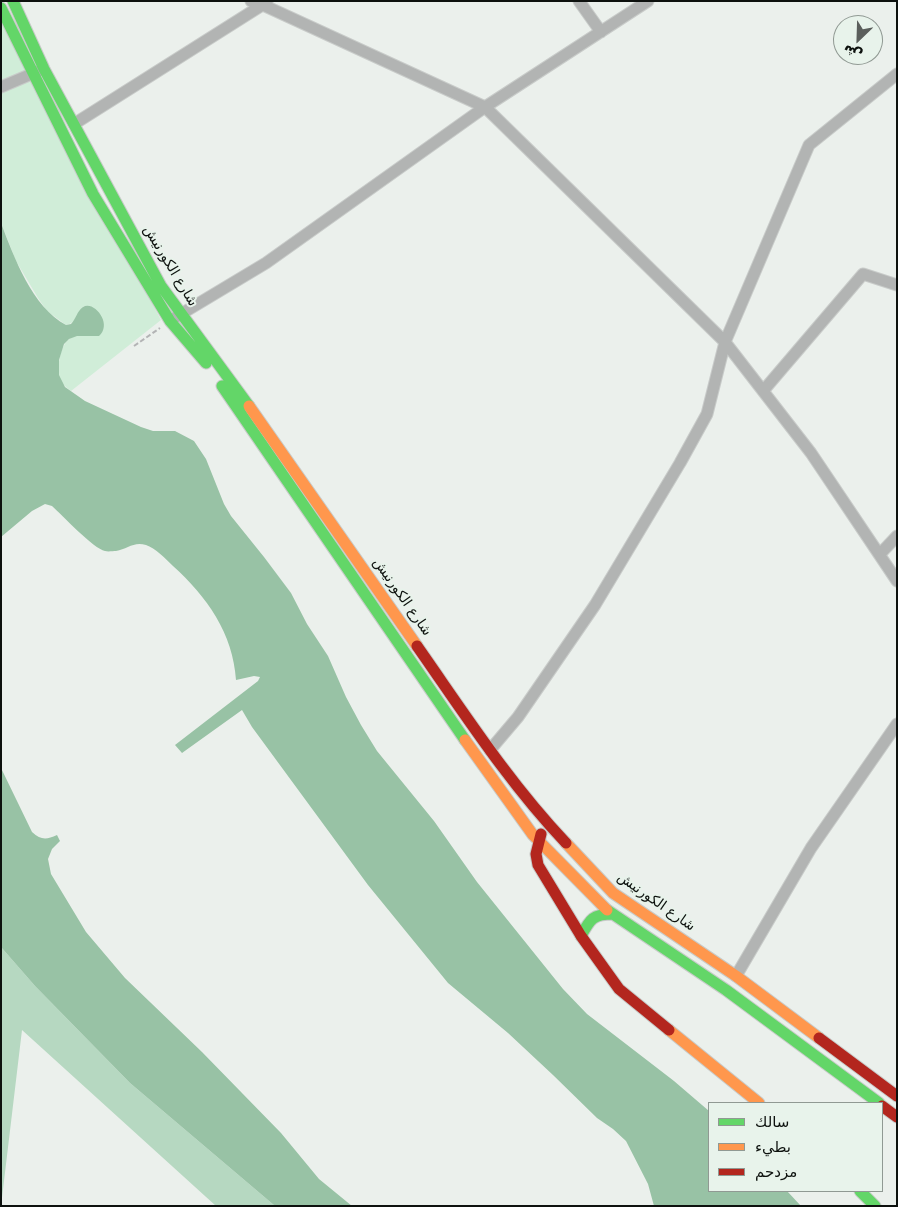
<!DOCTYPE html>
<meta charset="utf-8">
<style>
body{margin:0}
#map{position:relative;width:898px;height:1207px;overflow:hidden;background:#ebf0ec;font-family:"DejaVu Sans",Vazirmatn,sans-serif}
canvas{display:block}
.frame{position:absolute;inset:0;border:2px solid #0d110e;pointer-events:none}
.legend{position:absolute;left:708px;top:1102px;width:175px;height:90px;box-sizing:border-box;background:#e8f3eb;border:1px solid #909993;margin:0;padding:6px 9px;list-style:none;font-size:15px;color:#0d110e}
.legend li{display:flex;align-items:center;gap:10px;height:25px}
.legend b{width:25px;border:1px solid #909993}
.north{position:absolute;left:833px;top:15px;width:50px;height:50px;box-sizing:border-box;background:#e8f3eb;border:1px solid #909993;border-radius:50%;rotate:204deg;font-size:14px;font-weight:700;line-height:20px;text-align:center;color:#0d110e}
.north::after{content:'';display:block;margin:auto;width:18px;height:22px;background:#5b5f5c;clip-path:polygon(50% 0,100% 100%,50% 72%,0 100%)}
</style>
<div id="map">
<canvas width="898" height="1207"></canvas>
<div class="frame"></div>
<ul class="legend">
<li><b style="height:6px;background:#63d668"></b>سالك</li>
<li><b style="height:6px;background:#ff974d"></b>بطيء</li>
<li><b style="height:6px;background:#b3261e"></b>مزدحم</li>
</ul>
<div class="north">ش</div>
</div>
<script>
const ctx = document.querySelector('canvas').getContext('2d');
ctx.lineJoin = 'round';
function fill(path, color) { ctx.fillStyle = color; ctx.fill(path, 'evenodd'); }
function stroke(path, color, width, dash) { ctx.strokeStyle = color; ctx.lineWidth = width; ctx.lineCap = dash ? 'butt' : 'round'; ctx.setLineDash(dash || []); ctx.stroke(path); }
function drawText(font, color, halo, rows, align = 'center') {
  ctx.font = font + ' "DejaVu Sans",Vazirmatn,sans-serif'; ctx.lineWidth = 4; ctx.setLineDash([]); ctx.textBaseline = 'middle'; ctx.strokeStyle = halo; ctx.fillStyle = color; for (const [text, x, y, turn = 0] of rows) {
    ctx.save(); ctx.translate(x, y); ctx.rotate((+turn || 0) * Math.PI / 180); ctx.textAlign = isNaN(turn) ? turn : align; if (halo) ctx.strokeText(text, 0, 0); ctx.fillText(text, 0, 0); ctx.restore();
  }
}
fill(new Path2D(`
 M1,21L161,320L71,391C67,388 63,385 60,380C56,370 60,346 69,339C77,333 90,335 99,336L84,306C78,313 76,323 66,325L47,311L38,298L16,261L1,223Z`), '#d0edd8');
fill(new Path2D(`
 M1,947L35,986L130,1083L275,1206H216L22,1030L1,1206Z`), '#b6d8c1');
fill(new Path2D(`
 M1,223C14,257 32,307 66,325L71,324C76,319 77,311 83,307C94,300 113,324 99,336H77L69,339L64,344L59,360V375L65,387L85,401L141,427L153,431H175L194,441L206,459L224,504L231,516L264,557L291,593L307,624L328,656L346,697L361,725L377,751L434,821L477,882L563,989L587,1014L674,1081L709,1111V1191H787L801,1206H654L648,1184L626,1141L613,1129L597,1118L553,1075L508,1033L448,983L368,885L252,727L242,710L182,753L175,745L258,681L260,677L254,676L236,680C233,633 207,597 173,566C166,559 155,548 146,545C134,541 127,549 116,551C113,551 108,552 105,551C94,549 62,515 52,506L45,504L32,511L1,537Z
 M1,768L32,832C41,840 46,840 57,835L60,841L52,849L48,859L51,874L86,932L125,978L202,1052L281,1133L319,1179L352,1206H275L130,1083L35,986L1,947Z`), '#98c2a5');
const street = new Path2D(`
 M251,1L263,5L485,107L725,342L811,453L897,581
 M579,1L601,32
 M1,87L41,70
 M74,124L267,2
 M176,317L266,263L485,107L648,1
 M763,391L863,274L897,285
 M880,554L897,536
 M490,750L518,717L595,605L680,463L707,414L725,342L809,145L897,74
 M736,976L811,848L897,724`);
const fast = new Path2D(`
 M13,1L44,69L161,286L249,406
 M1,8L93,194L170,321L206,363
 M222,386L465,740
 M607,910L726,990L879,1103
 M581,936C590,919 593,914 613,914
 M860,1191L875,1206`);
const slow = new Path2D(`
 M249,406L417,646
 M465,740L533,835L607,910
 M566,843L613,893L736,976L819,1038
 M669,1030L759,1103`);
const jam = new Path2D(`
 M417,646C464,713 509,783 566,843
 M541,834L536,854L538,865L581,936L619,989L669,1030
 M819,1038L897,1096
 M882,1106L897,1117`);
stroke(street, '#c8cbc9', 13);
stroke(fast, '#c8cbc9', 13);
stroke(slow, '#c8cbc9', 13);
stroke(jam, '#c8cbc9', 13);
stroke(new Path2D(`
 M134,346L160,328`), '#b3b4b5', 2, [5, 2.5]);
stroke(street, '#b2b4b3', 11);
stroke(fast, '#63d668', 11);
stroke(slow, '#ff974d', 11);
stroke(jam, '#b3261e', 11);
drawText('14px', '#0d110e', '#e8f3eb', [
 ["شارع الكورنيش",170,266,59],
 ["شارع الكورنيش",402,597,55],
 ["شارع الكورنيش",656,902,35]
]);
</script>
